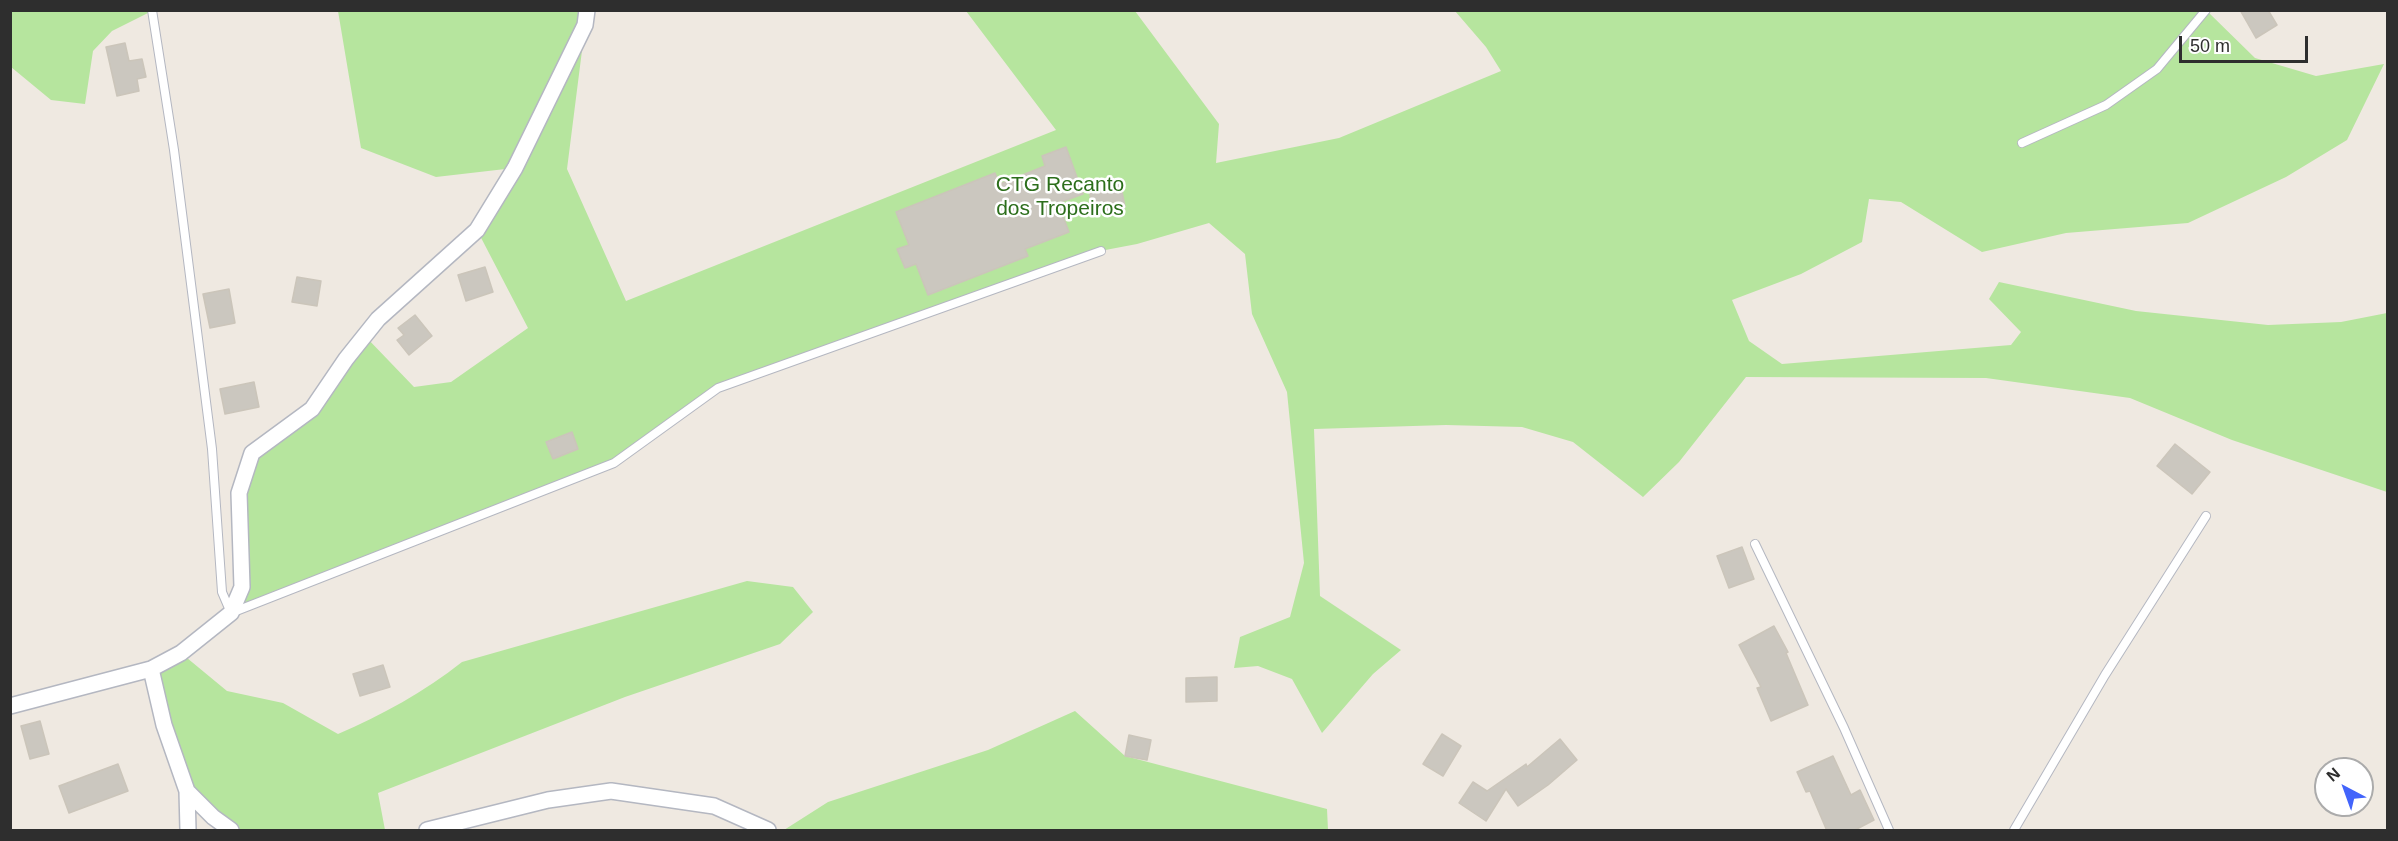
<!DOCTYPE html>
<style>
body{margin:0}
#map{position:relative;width:2398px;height:841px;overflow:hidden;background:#efe9e1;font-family:Helvetica,sans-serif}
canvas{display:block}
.frame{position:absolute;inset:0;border:12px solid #2e2e2e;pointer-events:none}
.north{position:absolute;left:2314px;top:757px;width:60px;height:60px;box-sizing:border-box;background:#fff;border:2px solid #ababab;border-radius:50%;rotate:319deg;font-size:16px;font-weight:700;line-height:24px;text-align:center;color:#2e2e2e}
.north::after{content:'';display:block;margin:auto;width:21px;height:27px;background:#4264fb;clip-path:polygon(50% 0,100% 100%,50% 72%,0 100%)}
.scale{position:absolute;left:2179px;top:36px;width:129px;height:27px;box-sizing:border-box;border:3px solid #2e2e2e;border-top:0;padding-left:8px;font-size:18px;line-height:21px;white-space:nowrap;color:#2e2e2e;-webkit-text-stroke:4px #fff;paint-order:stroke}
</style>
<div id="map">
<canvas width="2398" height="841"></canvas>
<div class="frame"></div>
<div class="north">N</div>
<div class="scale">50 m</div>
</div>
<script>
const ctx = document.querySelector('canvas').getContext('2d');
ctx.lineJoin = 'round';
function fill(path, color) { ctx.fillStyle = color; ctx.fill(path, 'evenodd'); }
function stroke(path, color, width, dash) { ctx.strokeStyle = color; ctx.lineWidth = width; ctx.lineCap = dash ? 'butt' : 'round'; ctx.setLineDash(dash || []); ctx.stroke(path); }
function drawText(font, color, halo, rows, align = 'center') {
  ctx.font = font + ' Helvetica,sans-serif'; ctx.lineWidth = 5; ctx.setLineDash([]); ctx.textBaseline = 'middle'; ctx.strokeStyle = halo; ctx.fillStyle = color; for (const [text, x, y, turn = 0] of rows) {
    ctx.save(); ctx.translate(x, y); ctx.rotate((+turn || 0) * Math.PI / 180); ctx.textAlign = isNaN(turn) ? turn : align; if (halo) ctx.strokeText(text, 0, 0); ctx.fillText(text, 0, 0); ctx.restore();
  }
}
fill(new Path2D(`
 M10,11L152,10V11L112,31L93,51L85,104L51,100L11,67Z
 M338,11H587L567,169L626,301L1056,130L966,11H1135L1219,124L1216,163L1339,138L1501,71L1486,47L1455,11H2207L2255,58L2316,76L2384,64L2347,140L2286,177L2188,223L2066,233L1982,252L1901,202L1869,199L1862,242L1801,274L1732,300L1749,341L1782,364L2011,345L2021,332L1989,299L1999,282L2136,311L2268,325L2341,322L2387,313V492L2232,440L2130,398L1986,378L1746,377L1679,462L1643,497L1573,442L1522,427L1446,425L1314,429L1320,596L1401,650L1373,674L1322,733L1292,679L1258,666L1234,668L1240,637L1290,617L1304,563L1287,392L1252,314L1245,254L1209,223L1137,244L1100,251L718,388L614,463L231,613L242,587L239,493L252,453L312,409L365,336L414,387L451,382L528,328L477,230L514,168L436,177L361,148Z
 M747,581L793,587L813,612L780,644L625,697L378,793L385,830H231L187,791L151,669L181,653L227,691L283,703L338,734C382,715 424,692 462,662Z
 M1075,711L1125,756L1327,809L1328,830H784L828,802L988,750Z`), '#b6e59e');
const building = new Path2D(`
 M2240,10H2268L2277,25L2256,38Z
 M125,43L129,61L142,59L146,77L137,79L139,91L117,96L106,47Z
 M1066,147L1083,194L1058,203L1069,232L1025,249L1028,256L928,295L916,264L905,268L897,249L909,245L896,212L995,173L1000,184L1045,166L1042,156Z
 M1120,182L1125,207L1093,213L1089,189Z
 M485,267L493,292L466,301L458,275Z
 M297,277L321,281L317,306L292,302Z
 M229,289L235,323L210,328L203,294Z
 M415,315L432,336L409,355L397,340L404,335L398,328Z
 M254,382L259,407L225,414L220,389Z
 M572,432L578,449L553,459L546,442Z
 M2175,444L2210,472L2192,494L2157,466Z
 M1742,547L1754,579L1729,588L1717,556Z
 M1774,626L1788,652L1786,653L1808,705L1771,721L1757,688L1761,687L1739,645Z
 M383,665L390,687L360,696L353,674Z
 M1217,677V701L1186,702V678Z
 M40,721L49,754L30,759L21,726Z
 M1442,734L1461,746L1443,776L1423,764Z
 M1129,735L1151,740L1147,760L1125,756Z
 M1560,739L1577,760L1548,785L1518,806L1506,789L1486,821L1459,803L1473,782L1487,791L1526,764L1527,767Z
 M1833,756L1851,795L1860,790L1874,820L1853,831H1827L1810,791L1806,792L1797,772Z
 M118,764L128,791L69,813L59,786Z`);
fill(building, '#cbc7bf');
stroke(building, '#cbc5ba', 1.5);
const service = new Path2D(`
 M152,10L174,150L212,449L222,592L231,613L614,463L718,388L1101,251
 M2022,143L2106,105L2157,69L2206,10
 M1755,544L1844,728L1889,830
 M2014,830L2105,675L2206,516`);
const minor = new Path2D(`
 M151,669L164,725L187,791L213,817L231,830
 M10,706L151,669L181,653L231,613L242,587L239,493L252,453L312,409L346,359L378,319L477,230L515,168L585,25L587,10
 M187,791L188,830
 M427,830L548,800L611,791L714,806L768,830`);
stroke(service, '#b4b7c1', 10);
stroke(minor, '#b4b7c1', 18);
stroke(service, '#fff', 8);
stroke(minor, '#fff', 15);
drawText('21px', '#2c6e1b', '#fff', [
 ["CTG Recanto",1060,185],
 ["dos Tropeiros",1060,209]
]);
</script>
